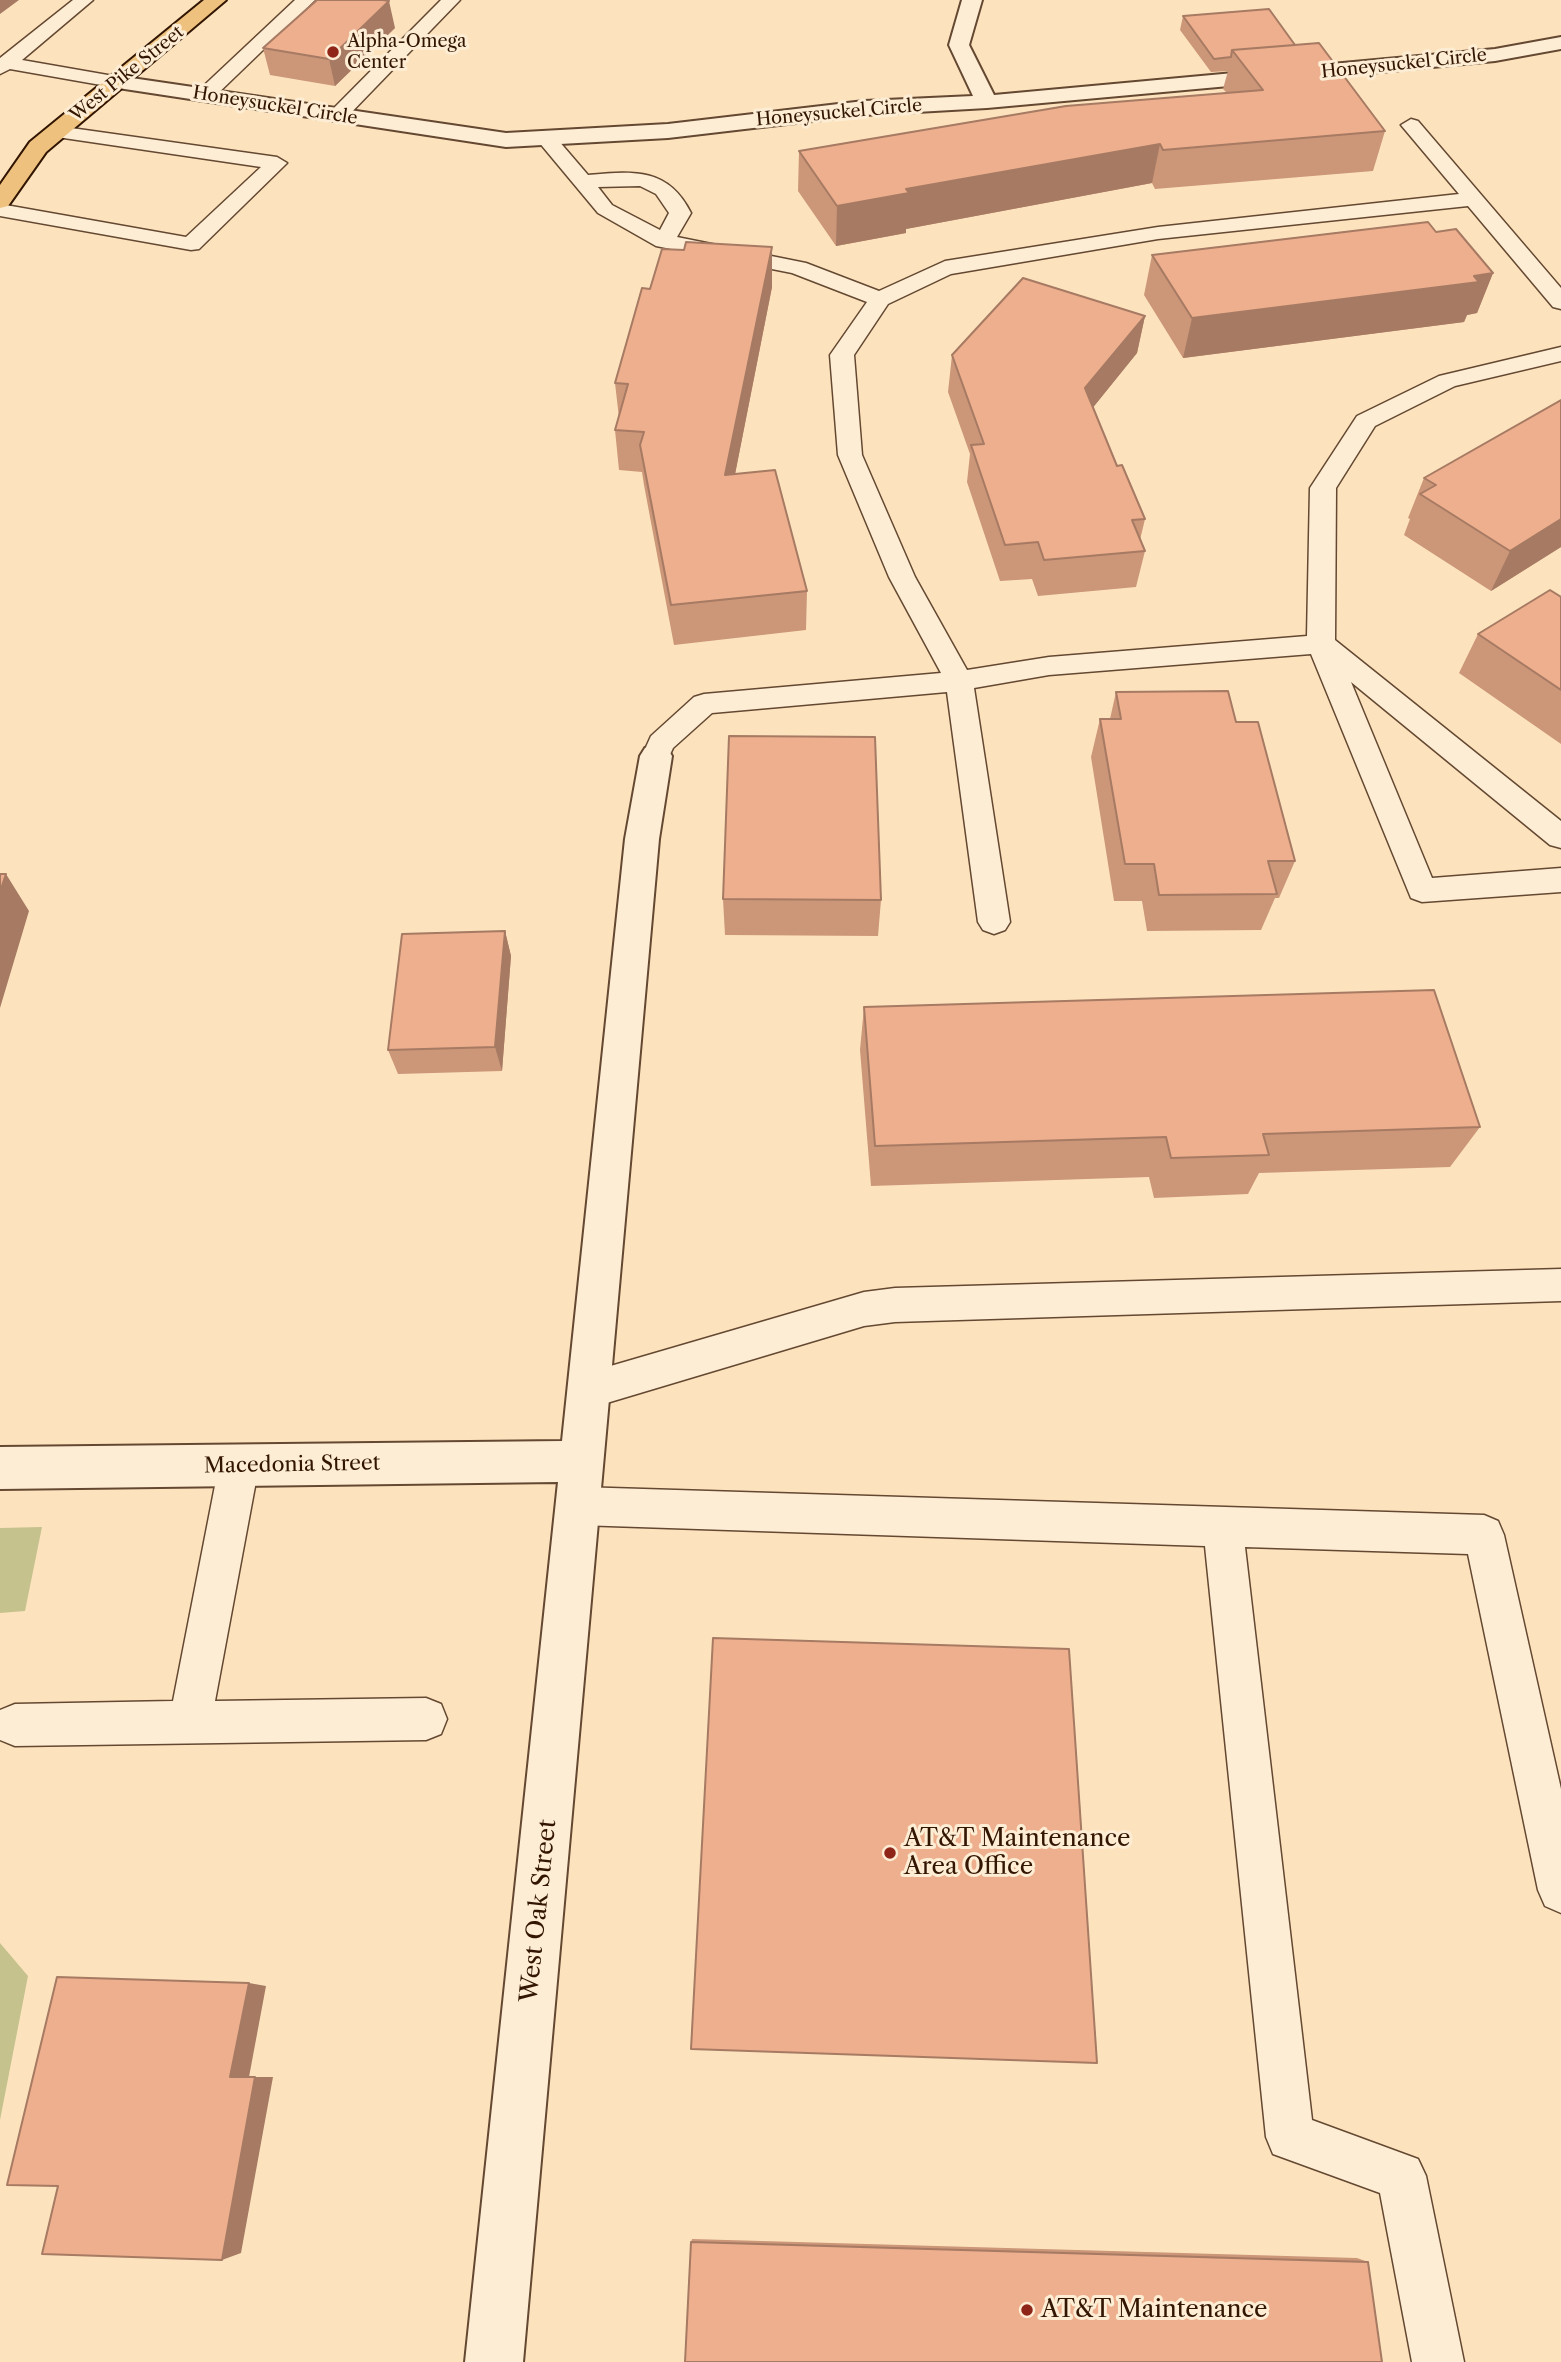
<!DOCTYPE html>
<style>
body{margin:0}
canvas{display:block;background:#fce3bd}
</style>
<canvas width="1561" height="2362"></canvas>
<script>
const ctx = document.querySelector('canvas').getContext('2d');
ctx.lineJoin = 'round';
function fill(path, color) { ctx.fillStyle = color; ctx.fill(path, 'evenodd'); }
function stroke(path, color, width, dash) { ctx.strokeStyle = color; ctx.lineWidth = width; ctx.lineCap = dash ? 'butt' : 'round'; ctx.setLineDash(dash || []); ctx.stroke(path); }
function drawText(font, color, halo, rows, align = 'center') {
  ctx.font = font + ' "Libre Caslon Text",serif'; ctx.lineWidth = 6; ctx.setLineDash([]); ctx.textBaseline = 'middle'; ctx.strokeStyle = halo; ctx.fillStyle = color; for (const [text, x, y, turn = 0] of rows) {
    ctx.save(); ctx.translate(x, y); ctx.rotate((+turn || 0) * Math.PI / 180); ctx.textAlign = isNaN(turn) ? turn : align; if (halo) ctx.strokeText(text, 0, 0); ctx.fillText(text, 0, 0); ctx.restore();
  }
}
fill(new Path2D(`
 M42,1527L25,1611L0,1613V1528Z
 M0,1943L28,1976L0,2120Z`), '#c5c28d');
const service = new Path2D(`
 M73,0H93L22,60L125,78L128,82L125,86L118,88L10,69L0,74V58Z
 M295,0H315L211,100H197L194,96L197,92Z
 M441,0H460L344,120H330L327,116L330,112Z
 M1411,119L1418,121L1561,288V309L1553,307L1468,206L1158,239L951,274L888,304L854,355L862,455L915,577L967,670L1049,657L1307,636L1310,488L1357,416L1439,376L1561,347V361L1455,386L1375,426L1336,488L1335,640L1561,821V848L1550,845L1351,682L1432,878L1561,868V892L1422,902L1411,898L1311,654L1049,675L974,688L1010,922L1005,930L994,934L983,930L978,922L947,692L712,713L673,748L666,763L656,766L646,763L642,756L651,736L694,697L704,694L941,673L889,577L838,455L830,355L867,302L792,273L656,246L598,213L538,141L535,137L538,133H552L588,175C633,171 668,167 691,213L677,237L806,263L879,291L945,261L1158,227L1459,194L1401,125ZM640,186L656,194L669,213L660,230L612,205L598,187Z
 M57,126L277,157L287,163L199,249L191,250L0,216V204L186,237L261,167L50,136L47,132L50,128Z
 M1561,1269V1301L895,1322L864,1326L590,1408L577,1402L571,1390L577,1378L590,1372L864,1292L895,1288Z
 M239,1446L253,1452L259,1465L215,1701L426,1698L441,1704L447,1719L441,1734L426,1740L15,1746L0,1740V1710L15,1704L173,1701L219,1465L225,1452Z
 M579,1487L1484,1515L1498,1521L1504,1535L1561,1789V1913L1545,1906L1538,1890L1468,1554L1245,1547L1312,2120L1418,2159L1426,2176L1464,2362H1412L1380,2193L1273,2154L1266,2137L1205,1546L579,1525L565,1520L559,1506L565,1492Z`);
const minor = new Path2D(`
 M962,0H982L969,45L994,95L1495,49L1561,37V49L1495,61L1317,78L987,108L864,115L668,138L506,147L118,88L107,82L118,76L506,133L668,124L864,101L973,96L949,45Z
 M656,745L667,748L672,756L659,839L523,2362H465L558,1482L0,1489V1447L562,1441L625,839L640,756L645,748Z`);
const primary = new Path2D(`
 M204,0H226L46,152L8,206L0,208V185L30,142Z`);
stroke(service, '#644831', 3);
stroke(minor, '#644831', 4);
stroke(primary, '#321502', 4);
fill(service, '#fdedd4');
fill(minor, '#fdedd4');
fill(primary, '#eec27e');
fill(new Path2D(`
 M1183,16L1295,45L1385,131L1373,171L1155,189L1152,183L906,229V233L836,246L798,191L799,151L1227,93L1223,89L1228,71L1211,72L1180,30Z
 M395,28L335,86L270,75L263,48Z
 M1436,232L1493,273L1477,313L1467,315L1464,322L1183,358L1144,295L1152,255Z
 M772,247V287L735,474L807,591L806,630L674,645L644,485L642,472L619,470L615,430L619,418L615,383L650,289Z
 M1145,316L1137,353L1093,407L1117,466L1145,519L1140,540L1145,551L1136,587L1038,596L1032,579L1000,581L967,482L970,454L948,392L952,355Z
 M1561,400V547L1491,591L1404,535L1410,519L1408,518L1424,478Z
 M1561,597V744L1459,673L1478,634Z
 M1116,692L1236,722L1295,861L1279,898H1275L1261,930L1147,931L1142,901H1114L1091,757L1100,719H1110Z
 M723,899L881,900L878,936L725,935Z
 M505,931L511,956L502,1071L398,1074L388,1050Z
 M864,1007L1480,1127L1450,1167L1259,1173L1248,1194L1154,1198L1149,1177L871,1186L860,1050Z
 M692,2239L1357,2258L1368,2262L691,2242Z`), '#cc9679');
fill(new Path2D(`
 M0,0H19L0,14Z
 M389,1L395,28L335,86L329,59Z
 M1160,144L1152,183L906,229V233L836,246L837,206L906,189Z
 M772,247V287L727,515L725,475Z
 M1493,273L1477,313L1467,315L1464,322L1183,358L1192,318Z
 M1145,316L1137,353L1079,425L1085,388Z
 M1561,519V547L1491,591L1510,551Z
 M6,874L29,911L0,1008V892Z
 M505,931L511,956L502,1071L495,1047Z
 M249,1983L266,1986L249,2077H230Z
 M255,2077H273L241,2253L222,2260Z`), '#a67a63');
const building = new Path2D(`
 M317,0H383L389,1L329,59L263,48Z
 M1269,9L1295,45L1232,50L1231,57L1214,59L1183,16Z
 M1319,43L1385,131L1163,150L1160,144L906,189L909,193L837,206L799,151L1066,106L1263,90L1232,50Z
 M1428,222L1436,232L1456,229L1493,273L1474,276L1479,282L1192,318L1152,255Z
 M686,242L772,247L725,475L775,470L807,591L671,605L640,445L644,432L615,430L628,384L615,383L642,288L650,289L662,249L684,250Z
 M1023,278L1145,316L1085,388L1117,466L1122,465L1145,519L1132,520L1145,551L1044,560L1038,542L1005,545L971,445L984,444L952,355Z
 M1561,400V519L1510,551L1420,494L1436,485L1424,478Z
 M1550,590L1561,597V690L1478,634Z
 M1228,691L1236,722H1258L1295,861H1268L1277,894L1159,895L1154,864H1125L1100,719H1121L1116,692Z
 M729,736L875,737L881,900L723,899Z
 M0,874H6L0,892Z
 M505,931L495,1047L388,1050L402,934Z
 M1434,990L1480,1127L1263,1134L1269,1155L1171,1158L1166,1137L875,1146L864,1007Z
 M713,1638L1069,1649L1097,2063L691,2049Z
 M57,1977L249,1983L230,2077H255L222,2260L42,2254L58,2186L7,2185Z
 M691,2242L1368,2262L1382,2362H685Z`);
fill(building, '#edaf8d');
stroke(building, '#a67a63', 2);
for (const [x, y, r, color] of [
 [333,52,7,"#8f2418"],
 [890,1853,7,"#8f2418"],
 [1027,2310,7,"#8f2418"]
]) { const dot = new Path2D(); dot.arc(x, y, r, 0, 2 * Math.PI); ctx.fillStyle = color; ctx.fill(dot); stroke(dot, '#fdedd4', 2.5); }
drawText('18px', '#321502', '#fdedd4', [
 ["Alpha-Omega",347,42],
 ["Center",347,63]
], 'left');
drawText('18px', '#321502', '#fdedd4', [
 ["Honeysuckel Circle",1404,64,-6],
 ["West Pike Street",127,74,-39],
 ["Honeysuckel Circle",275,106,9],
 ["Honeysuckel Circle",839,113,-5]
]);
drawText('21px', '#321502', '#fdedd4', [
 ["Macedonia Street",292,1465,-1]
]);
drawText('24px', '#321502', '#fdedd4', [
 ["AT&T Maintenance",904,1839],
 ["Area Office",904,1867],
 ["AT&T Maintenance",1041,2310]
], 'left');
drawText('24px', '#321502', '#fdedd4', [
 ["West Oak Street",539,1911,-84]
]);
</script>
